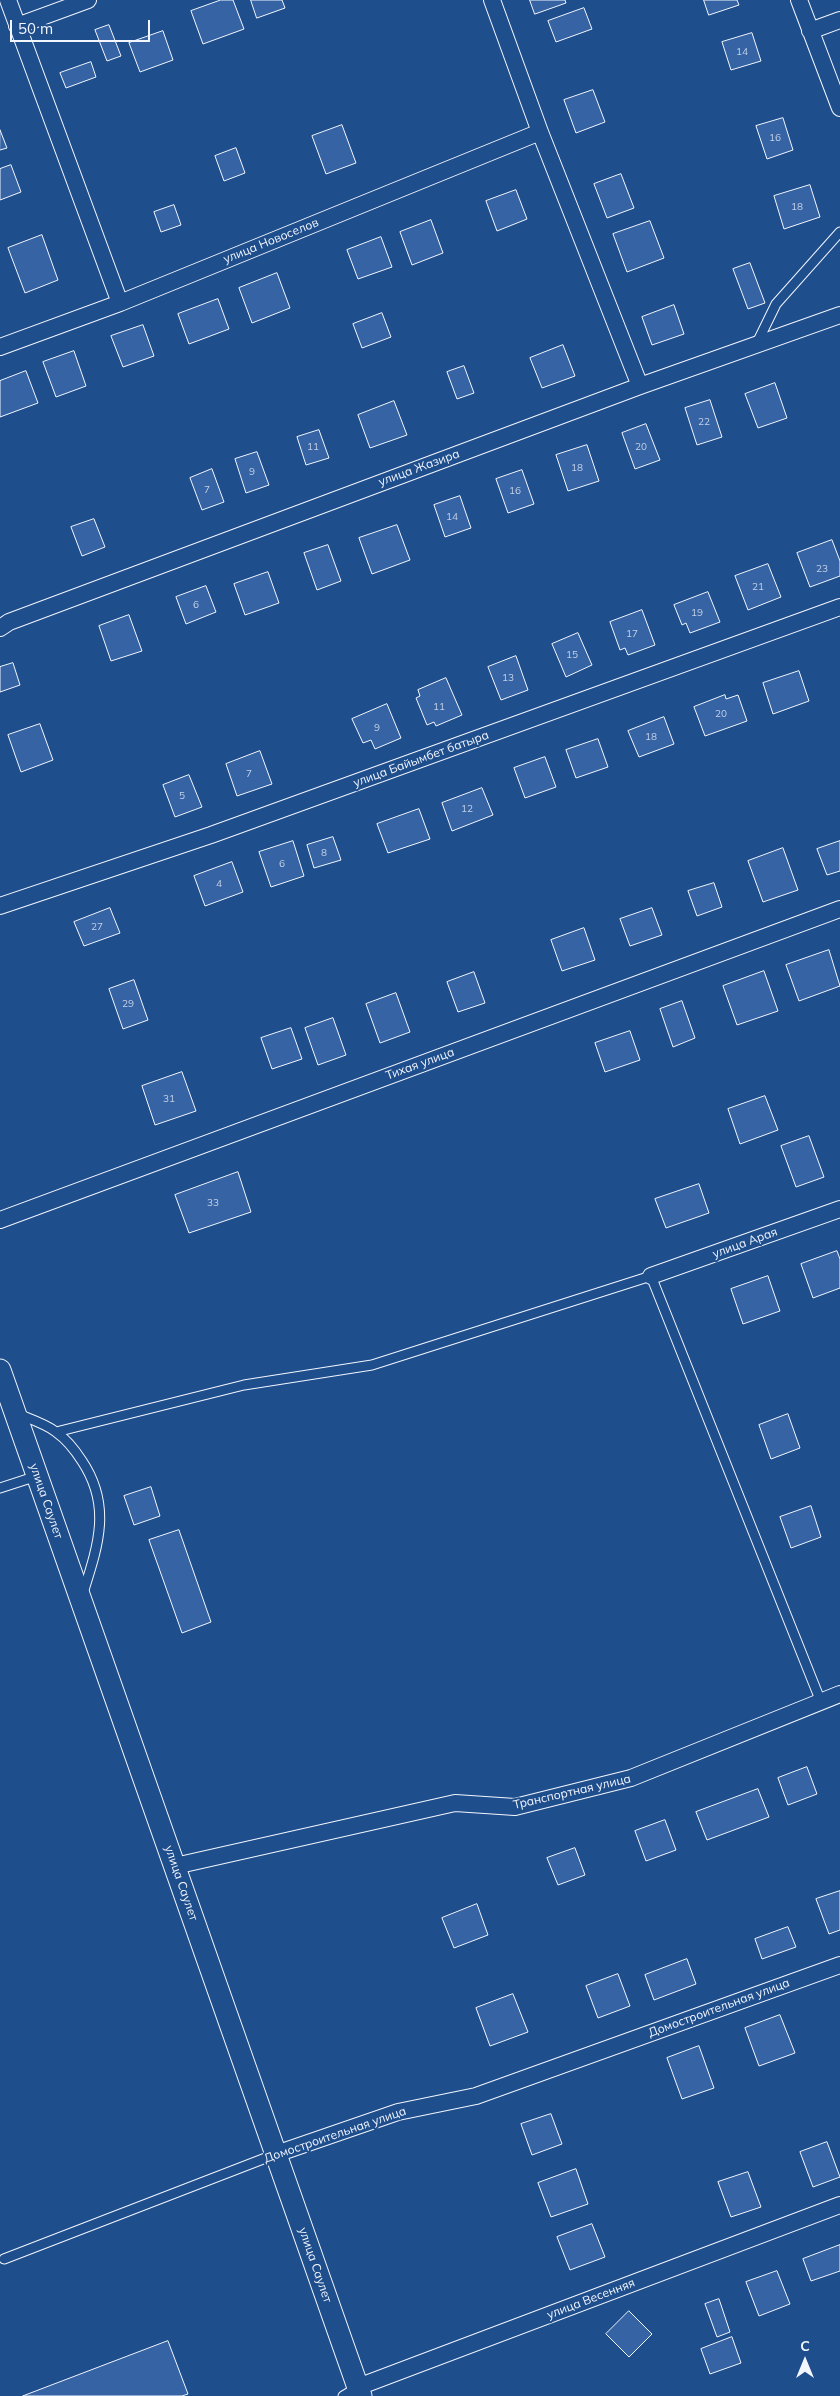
<!DOCTYPE html>
<meta charset="utf-8">
<style>
body{margin:0}
#map{position:relative;width:840px;height:2396px;overflow:hidden;background:#1f4e8c;font-family:Mulish,sans-serif}
canvas{display:block}
.north{position:absolute;left:780px;top:2336px;width:50px;height:50px;-webkit-text-stroke:4px #1f4e8c;paint-order:stroke;rotate:0deg;font-size:14px;font-weight:700;line-height:20px;text-align:center;color:#f2f6ff}
.north::after{content:'';display:block;margin:auto;width:18px;height:22px;background:#f2f6ff;clip-path:polygon(50% 0,100% 100%,50% 72%,0 100%)}
.scale{position:absolute;left:10px;top:20px;width:140px;height:22px;box-sizing:border-box;border:2px solid #f2f6ff;border-top:0;padding-left:6px;font-size:15px;line-height:18px;white-space:nowrap;color:#f2f6ff;-webkit-text-stroke:4px #1f4e8c;paint-order:stroke}
</style>
<div id="map">
<canvas width="840" height="2396"></canvas>
<div class="north">С</div>
<div class="scale">50 m</div>
</div>
<script>
const ctx = document.querySelector('canvas').getContext('2d');
ctx.lineJoin = 'round';
function fill(path, color) { ctx.fillStyle = color; ctx.fill(path, 'evenodd'); }
function stroke(path, color, width, dash) { ctx.strokeStyle = color; ctx.lineWidth = width; ctx.lineCap = dash ? 'butt' : 'round'; ctx.setLineDash(dash || []); ctx.stroke(path); }
function drawText(font, color, halo, rows, align = 'center') {
  ctx.font = font + ' Mulish,sans-serif'; ctx.lineWidth = 4; ctx.setLineDash([]); ctx.textBaseline = 'middle'; ctx.strokeStyle = halo; ctx.fillStyle = color; for (const [text, x, y, turn = 0] of rows) {
    ctx.save(); ctx.translate(x, y); ctx.rotate((+turn || 0) * Math.PI / 180); ctx.textAlign = isNaN(turn) ? turn : align; if (halo) ctx.strokeText(text, 0, 0); ctx.fillText(text, 0, 0); ctx.restore();
  }
}
const building = new Path2D(`
 M221,0H233L244,29L203,44L191,11Z
 M251,0H282L285,8L257,18Z
 M530,0H565L566,3L535,14Z
 M704,0H737L739,5L709,15Z
 M584,8L592,29L556,42L548,21Z
 M109,25L121,56L107,61L95,30Z
 M163,31L173,60L140,72L129,43Z
 M752,33L761,61L731,70L722,42Z
 M91,62L96,77L66,88L60,73Z
 M593,90L605,122L576,133L564,100Z
 M783,118L793,150L767,159L756,126Z
 M342,125L356,163L326,174L312,136Z
 M0,130L7,148L0,150Z
 M236,148L245,173L224,181L215,156Z
 M11,165L21,192L0,200V169Z
 M621,174L634,208L607,218L594,184Z
 M810,185L820,217L784,229L774,196Z
 M516,190L527,219L497,231L486,201Z
 M174,205L181,225L161,232L154,212Z
 M431,220L443,253L412,265L400,232Z
 M650,221L664,258L627,272L613,234Z
 M42,235L58,280L25,293L8,248Z
 M381,237L392,267L358,279L347,250Z
 M750,263L765,303L748,309L733,269Z
 M277,273L290,308L252,323L239,288Z
 M218,299L229,329L189,344L178,314Z
 M674,305L684,334L652,345L642,317Z
 M382,313L391,337L362,348L353,324Z
 M143,325L154,356L123,367L111,336Z
 M563,345L575,376L542,388L530,358Z
 M74,351L86,386L56,397L43,362Z
 M464,366L474,393L457,399L447,372Z
 M26,371L38,403L0,417V381Z
 M775,383L787,418L758,428L745,394Z
 M710,400L722,437L697,445L685,408Z
 M394,401L407,435L370,448L358,415Z
 M646,424L660,460L635,469L622,433Z
 M319,430L329,458L306,465L297,437Z
 M587,445L599,481L568,491L556,455Z
 M257,452L269,485L246,493L235,459Z
 M212,469L224,502L202,510L190,478Z
 M522,470L534,504L508,513L496,479Z
 M460,496L471,528L445,537L434,505Z
 M94,519L105,547L82,556L71,527Z
 M397,525L410,560L372,574L359,538Z
 M832,540L840,561V576L810,587L797,553Z
 M328,545L341,581L317,590L304,553Z
 M768,564L781,597L748,610L735,576Z
 M268,572L279,603L245,615L234,584Z
 M206,586L216,612L186,624L176,597Z
 M708,592L720,622L690,633L686,623L682,625L674,605Z
 M642,610L655,645L628,655L625,648L620,650L610,622Z
 M129,615L142,651L111,661L99,626Z
 M578,633L592,665L566,677L552,644Z
 M516,656L528,690L501,700L488,667Z
 M13,663L20,685L0,692V667Z
 M799,671L809,701L773,714L763,683Z
 M446,678L462,715L436,726L434,722L427,725L416,698L420,696L418,690Z
 M725,695L726,699L738,695L747,721L705,736L694,707Z
 M387,704L401,738L375,749L371,740L363,743L352,719Z
 M664,717L674,744L639,757L628,731Z
 M40,724L53,760L21,772L8,735Z
 M598,739L608,767L576,778L566,750Z
 M260,751L272,784L237,796L226,764Z
 M545,757L556,787L525,798L514,768Z
 M189,775L202,807L175,817L163,785Z
 M482,788L493,815L452,831L442,803Z
 M419,809L430,839L388,853L377,824Z
 M333,837L341,860L314,868L307,845Z
 M293,841L304,876L271,887L259,852Z
 M840,841V871L827,875L817,849Z
 M783,848L798,890L763,902L748,861Z
 M232,862L243,892L205,906L194,876Z
 M714,883L722,907L697,916L688,891Z
 M110,908L120,933L84,946L74,922Z
 M652,908L662,935L630,946L620,919Z
 M584,928L595,960L562,971L551,940Z
 M829,950L840,986L799,1001L786,965Z
 M764,971L778,1011L737,1025L723,986Z
 M474,972L485,1003L458,1012L447,982Z
 M134,980L148,1020L123,1029L109,989Z
 M396,993L410,1032L380,1043L366,1004Z
 M682,1001L695,1038L673,1047L660,1009Z
 M333,1018L346,1055L318,1065L305,1028Z
 M291,1028L302,1059L272,1069L261,1038Z
 M630,1031L640,1060L605,1072L595,1043Z
 M182,1072L196,1111L155,1125L142,1086Z
 M765,1096L778,1130L740,1144L728,1109Z
 M809,1136L824,1177L796,1187L781,1146Z
 M238,1172L251,1212L189,1233L175,1195Z
 M699,1184L709,1213L666,1228L655,1199Z
 M837,1251L840,1259V1288L813,1298L801,1264Z
 M768,1276L780,1311L743,1324L731,1289Z
 M788,1414L800,1448L771,1459L759,1425Z
 M151,1487L160,1516L134,1525L124,1496Z
 M811,1506L821,1537L791,1548L780,1517Z
 M179,1530L211,1622L182,1633L149,1540Z
 M807,1767L817,1794L788,1805L778,1778Z
 M758,1789L769,1817L707,1840L696,1812Z
 M665,1820L676,1850L646,1861L635,1831Z
 M575,1848L585,1875L558,1885L547,1858Z
 M840,1891V1930L829,1934L816,1899Z
 M477,1904L488,1935L454,1948L442,1918Z
 M788,1927L796,1947L762,1959L755,1939Z
 M687,1959L696,1984L654,2000L645,1975Z
 M618,1974L630,2006L598,2018L586,1986Z
 M513,1994L528,2032L490,2046L476,2008Z
 M780,2015L795,2053L759,2066L745,2028Z
 M699,2046L714,2088L682,2099L667,2058Z
 M551,2114L562,2144L532,2155L521,2124Z
 M827,2142L840,2177L813,2187L800,2152Z
 M576,2169L588,2204L551,2217L538,2183Z
 M748,2172L761,2207L731,2217L718,2182Z
 M592,2224L605,2257L570,2270L557,2237Z
 M840,2245V2271L811,2281L803,2259Z
 M777,2271L790,2304L759,2316L746,2282Z
 M719,2299L730,2332L717,2337L705,2304Z
 M629,2311L652,2334L629,2357L606,2334Z
 M732,2337L741,2363L710,2374L701,2349Z
 M168,2341L188,2394L182,2396H23Z`);
fill(building, '#3563a3');
stroke(building, '#f2f6ff', 1);
const service = new Path2D(`
 M756,345L776,304L840,232
 M18,1414C30,1419 46,1424 56,1432C66,1439 75,1450 82,1461C112,1506 98,1546 83,1593
 M56,1432L244,1385L372,1365L651,1276L821,1702
 M0,1488L37,1476
 M4,2259L276,2154
 M343,2396L358,2387`);
const minor = new Path2D(`
 M8,0L120,303
 M492,0L540,132L640,386
 M799,0L840,108
 M17,26L88,0
 M810,31L840,20
 M0,347L120,303L540,132
 M0,628L9,622L640,386L840,315
 M0,906L211,835L840,607
 M0,1220L840,909
 M651,1276L840,1209
 M175,1866L455,1803L515,1807L631,1778L840,1694
 M276,2154L398,2112L476,2096L840,1965
 M358,2387L840,2205`);
const tertiary = new Path2D(`
 M0,1370L361,2396`);
stroke(service, '#f2f6ff', 11);
stroke(minor, '#f2f6ff', 18);
stroke(tertiary, '#f2f6ff', 23);
stroke(service, '#1f4e8c', 9);
stroke(minor, '#1f4e8c', 16);
stroke(tertiary, '#1f4e8c', 21);
drawText('10px', '#c3d1e8', null, [
 ["14",742,52],
 ["16",775,138],
 ["18",797,207],
 ["22",704,422],
 ["11",313,447],
 ["20",641,447],
 ["18",577,468],
 ["9",252,472],
 ["7",207,490],
 ["16",515,491],
 ["14",452,517],
 ["23",822,569],
 ["21",758,587],
 ["6",196,605],
 ["19",697,613],
 ["17",632,634],
 ["15",572,655],
 ["13",508,678],
 ["11",439,707],
 ["20",721,714],
 ["9",377,728],
 ["18",651,737],
 ["7",249,774],
 ["5",182,796],
 ["12",467,809],
 ["8",324,853],
 ["6",282,864],
 ["4",219,884],
 ["27",97,927],
 ["29",128,1004],
 ["31",169,1099],
 ["33",213,1203]
]);
drawText('12px', '#f2f6ff', '#1f4e8c', [
 ["улица Новоселов",271,241,-22],
 ["улица Жазира",419,468,-20],
 ["улица Байымбет батыра",421,759,-20],
 ["Тихая улица",420,1064,-20],
 ["улица Арая",745,1243,-20],
 ["улица Саулет",46,1501,71],
 ["Транспортная улица",572,1792,-13],
 ["улица Саулет",181,1883,71],
 ["Домостроительная улица",719,2008,-20],
 ["Домостроительная улица",335,2135,-19],
 ["улица Саулет",315,2265,71],
 ["улица Весенняя",591,2299,-21]
]);
</script>
